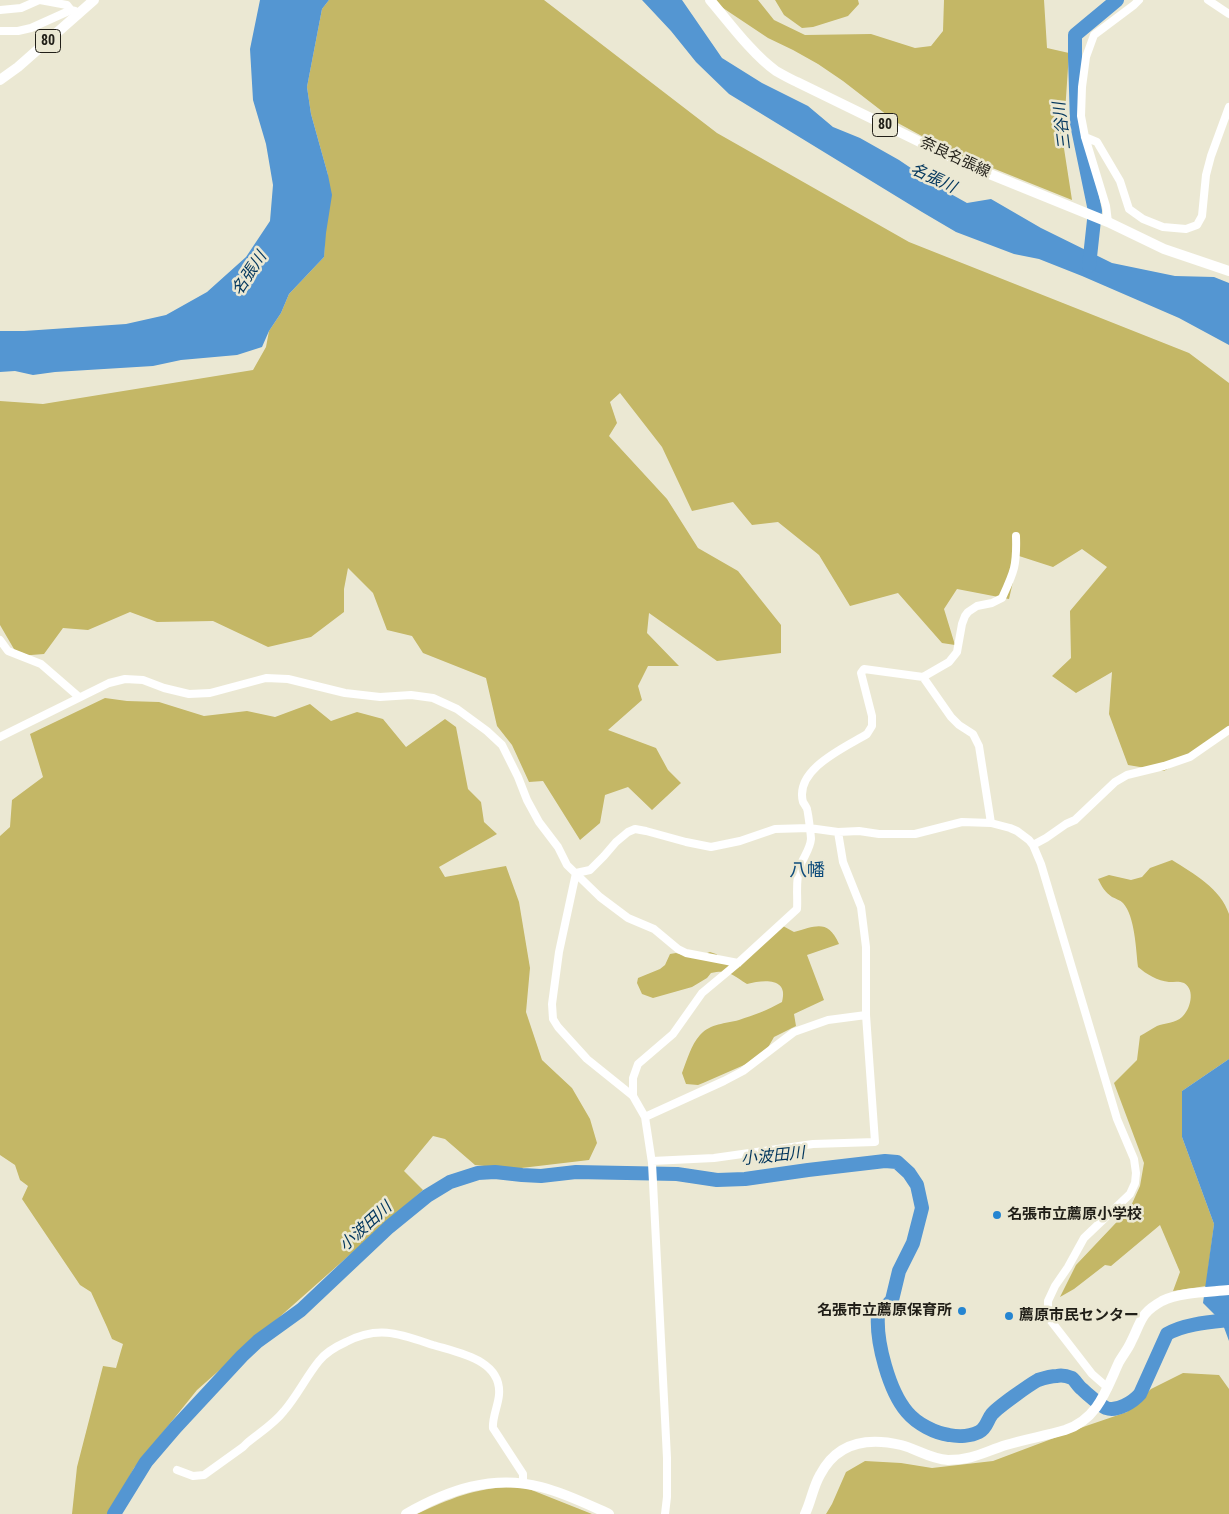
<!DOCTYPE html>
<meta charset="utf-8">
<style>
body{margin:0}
canvas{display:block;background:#ebe8d3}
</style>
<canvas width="1229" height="1514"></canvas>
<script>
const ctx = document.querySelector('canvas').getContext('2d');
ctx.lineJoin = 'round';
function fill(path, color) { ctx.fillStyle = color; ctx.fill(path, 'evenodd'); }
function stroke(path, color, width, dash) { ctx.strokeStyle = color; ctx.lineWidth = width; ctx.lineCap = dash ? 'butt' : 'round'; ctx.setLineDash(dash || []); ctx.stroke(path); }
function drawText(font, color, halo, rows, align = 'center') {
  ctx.font = font + ' "Roboto Condensed","Noto Sans JP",sans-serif'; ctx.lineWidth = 5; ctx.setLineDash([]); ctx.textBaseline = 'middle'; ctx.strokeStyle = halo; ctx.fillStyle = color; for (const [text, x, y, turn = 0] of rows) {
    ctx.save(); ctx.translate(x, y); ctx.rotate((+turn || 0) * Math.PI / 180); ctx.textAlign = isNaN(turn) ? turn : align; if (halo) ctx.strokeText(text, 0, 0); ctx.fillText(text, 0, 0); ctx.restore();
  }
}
fill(new Path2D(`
 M329,0H544L717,133L909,242L1189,353L1229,383V732L1164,771L1128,765L1109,714L1112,672L1076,693L1052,676L1071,658L1070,611L1107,567L1082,549L1053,567L1019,556L1009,599L957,589L944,609L955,645L942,643L898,593L850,606L819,555L778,522L752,525L733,502L692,511L662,447L620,393L610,402L617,423L609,436L667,499L698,548L738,571L781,625V653L717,661L649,613L647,633L679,666H648L638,686L642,700L608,730L656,748L668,770L681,783L652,810L628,787L605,795L600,823L580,840L543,781L529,782L512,745L497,726L486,678L423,653L412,636L387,630L373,593L348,568L344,589V612L311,637L268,647L213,621L157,622L130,612L88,630L63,628L44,654L18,656L0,625V401L43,404L253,370L266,347L269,331L281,313L289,294L324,257L328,175L311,114L307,87L322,9Z
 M714,0H758L774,20L805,35L871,34L915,48L931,46L943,31L944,0H1044L1047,48L1069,53L1063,142L1072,200L980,163L953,153L896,122L843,81L818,64L793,50L768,38L720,6Z
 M775,0H858L859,4L848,16L813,27L802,28L784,15Z
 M105,698L127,701L159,702L204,716L247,711L275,717L310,704L331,721L357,712L383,719L406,747L445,719L456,727L468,789L481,802L484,822L497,834L439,867L445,877L506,866L519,902L530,968L526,1012L542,1060L572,1088L590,1119L597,1143L589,1160L513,1169L475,1165L445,1139L433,1136L404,1171L423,1190L197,1390L134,1468L109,1514H72L77,1467L103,1366L116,1368L123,1344L112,1339L107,1327L91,1292L80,1285L22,1199L28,1186L20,1180L15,1165L0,1155V836L10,827L12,800L43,777L30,734Z
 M1172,860C1193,873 1221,889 1229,914V1059L1182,1091V1137L1214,1224L1206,1286L1173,1291L1180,1272L1160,1225L1111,1266L1105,1265L1074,1289L1060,1297L1076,1265L1130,1208L1140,1186L1144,1163L1114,1083L1137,1060L1140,1036C1146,1033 1151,1029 1157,1026C1164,1023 1176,1023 1182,1017C1190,1010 1196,990 1184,983C1179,981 1174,982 1169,982C1158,981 1146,974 1138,967C1136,950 1135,916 1123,903C1120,900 1116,899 1112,897C1105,892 1102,887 1098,879L1109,875L1131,880L1142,877L1150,868Z
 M783,926L794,932C816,926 828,919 839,944L807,955L824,1000L794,1014L796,1026L774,1037L766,1051L751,1062L703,1083L698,1085L686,1084L682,1073C687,1060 691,1045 700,1035C711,1023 725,1024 739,1020C754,1015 768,1010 782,1002C789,977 763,980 747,984C732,975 729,969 711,973L707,978L692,987L653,998L642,994L637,983L638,978L660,969L665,965L670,954L676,953L693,958L710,952L716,954L731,964Z
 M1183,1373L1219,1375L1229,1389V1514H826L832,1504L846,1472L865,1461L901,1463L932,1468L993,1461L1086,1426L1127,1412L1151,1389Z
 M511,1487L529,1489L592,1514H417C449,1499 475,1488 511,1487Z`), '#c4b766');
fill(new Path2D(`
 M260,0H329L322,9L307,87L311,114L328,175L332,195L326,233L324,257L289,294L281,313L269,331L262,347L237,355L181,360L153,366L55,372L33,375L15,371L0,372V331H24L126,324L166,315L207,292L246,257L270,221L273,185L266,144L253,100L250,49Z
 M642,0H682L722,58L762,83L808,106L833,127L860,138L899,160L942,189L967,203L991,199L1041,228L1112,263L1175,276L1214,277L1229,283V345L1179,318L1082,276L1039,259L1014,254L956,232L922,212L729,94L696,62L671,31Z
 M1229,1059V1341L1222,1322L1203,1303L1214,1224L1182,1137V1091Z`), '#5496d2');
stroke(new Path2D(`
 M1089,266L1095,211L1077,124L1075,56V35L1117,0
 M114,1514L146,1462L176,1427L242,1356L258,1341L301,1310L389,1227L427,1196L450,1182L478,1173L495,1172L522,1175L541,1176L576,1172L677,1174L717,1180L745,1179L808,1170L885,1161L897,1162L909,1173L917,1185L922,1208L913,1243L899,1271L892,1300L878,1315C876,1342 889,1391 907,1412C917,1424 935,1433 949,1435C959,1437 971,1436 979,1432C987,1428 987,1420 992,1414C998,1407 1029,1385 1038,1380C1044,1378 1050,1376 1057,1376C1061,1375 1067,1376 1072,1378C1075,1380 1078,1386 1082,1389C1087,1394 1100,1405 1106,1408C1117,1412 1133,1402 1140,1394L1167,1334C1183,1324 1210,1322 1229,1320`), '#5496d2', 14);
stroke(new Path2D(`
 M40,0L67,5L71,10
 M1208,0L1229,14
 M0,10L21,8L39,0
 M0,31H18L31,28L71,10L75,11L78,15
 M1085,137L1097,142L1120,181L1129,209L1143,219L1163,227L1186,229L1197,225L1202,216L1206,175L1211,156L1229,107
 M1108,222L1106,206L1085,137L1081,116L1082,87L1086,57L1094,35L1134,5L1139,0
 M0,640L8,651L41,664L79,697
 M923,677L951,717L959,725L973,734L979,746L991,823
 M0,737L109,683L125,679L143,680L164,688L189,694L210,693L266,678L288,679L345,693L380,697L411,695L433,698L457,709L487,731L502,745L518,777L527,800L539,822L558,847L567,865L600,897L628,918L654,929L678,949L686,953L738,963
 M1033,845L1046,838L1066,824L1075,820L1115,782L1127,775L1164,766L1190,757L1229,730
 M576,873L590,870L604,856L616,842L628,832L635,829L646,831L686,842L711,847L740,841L775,829L809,828L838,832L859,831L879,834H915L962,822L991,823L1010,828L1017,831L1029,840L1033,845L1041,864L1117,1119L1134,1159L1136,1173L1135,1183L1130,1194L1084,1238L1068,1267L1055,1286L1048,1301V1308L1051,1321L1092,1374L1108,1388
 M576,873L559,952L552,1004L553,1019L558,1027L587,1059L633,1096L645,1117L652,1163L667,1458V1497L665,1514
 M633,1096V1078L638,1064L673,1034L702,993L738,963L797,909C798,896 795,880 800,867C803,857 810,850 811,839C811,837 808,810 807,809C807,808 803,802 803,802C794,769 846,747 867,734L872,726V716L861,673L864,669L923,677L949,662L957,652L962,624L965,616L968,612L977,606L992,603L1002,598C1014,572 1017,566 1016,536
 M645,1117L724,1081L743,1071L794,1032L828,1020L866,1015
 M652,1161L714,1158L813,1144L875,1142L866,1015V947L861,907L843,862L838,832
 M177,1470L193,1476L204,1475L243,1447L247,1443C259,1433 274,1424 284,1411C297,1396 306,1377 319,1361C326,1352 335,1347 346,1342C379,1325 400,1334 433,1345C459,1353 502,1360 499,1395C498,1406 492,1418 493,1428L523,1474V1484`), '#fff', 8);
stroke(new Path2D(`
 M710,0C728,21 753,55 776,71C783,75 790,79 797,82L965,164L1108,222L1164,249L1229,271
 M0,80L18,67L94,0
 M406,1514C448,1490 493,1474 541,1487C565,1493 587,1504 609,1514
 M805,1514C811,1502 813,1487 820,1475C837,1442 867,1437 901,1445C917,1449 930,1459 948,1460C972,1460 984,1452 1006,1445C1025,1439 1045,1436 1065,1430C1098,1419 1106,1390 1119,1362C1123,1355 1128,1349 1131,1342C1142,1321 1139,1314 1162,1301C1179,1292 1210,1292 1229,1290`), '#fff', 10);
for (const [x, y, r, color] of [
 [997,1215,5,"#2585d1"],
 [962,1311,5,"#2585d1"],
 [1009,1316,5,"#2585d1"]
]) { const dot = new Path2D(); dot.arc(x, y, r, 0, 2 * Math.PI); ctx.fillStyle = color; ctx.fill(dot); stroke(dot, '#ebe8d3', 2); }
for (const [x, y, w] of [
 [48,41,25],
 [885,125,25]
]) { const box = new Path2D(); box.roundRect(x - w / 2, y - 11.5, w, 23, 4); ctx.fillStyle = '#ebe8d3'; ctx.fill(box); stroke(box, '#211f18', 1); }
drawText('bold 14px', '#211f18', null, [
 ["80",48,41],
 ["80",885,125]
]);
drawText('15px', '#211f18', '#ebe8d3', [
 ["奈良名張線",955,158,25]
]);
drawText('bold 15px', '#211f18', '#ebe8d3', [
 ["名張市立薦原小学校",1007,1215],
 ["名張市立薦原保育所",952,1311,"right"],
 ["薦原市民センター",1019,1316]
], 'left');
drawText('italic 16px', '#01355c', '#ebe8d3', [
 ["三谷川",1063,126,-97],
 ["名張川",933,179,25],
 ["名張川",250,274,-56],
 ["小波田川",773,1157,-6],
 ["小波田川",366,1227,-42]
]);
drawText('18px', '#0d4b7b', '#ebe8d3', [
 ["八幡",807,871]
]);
</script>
